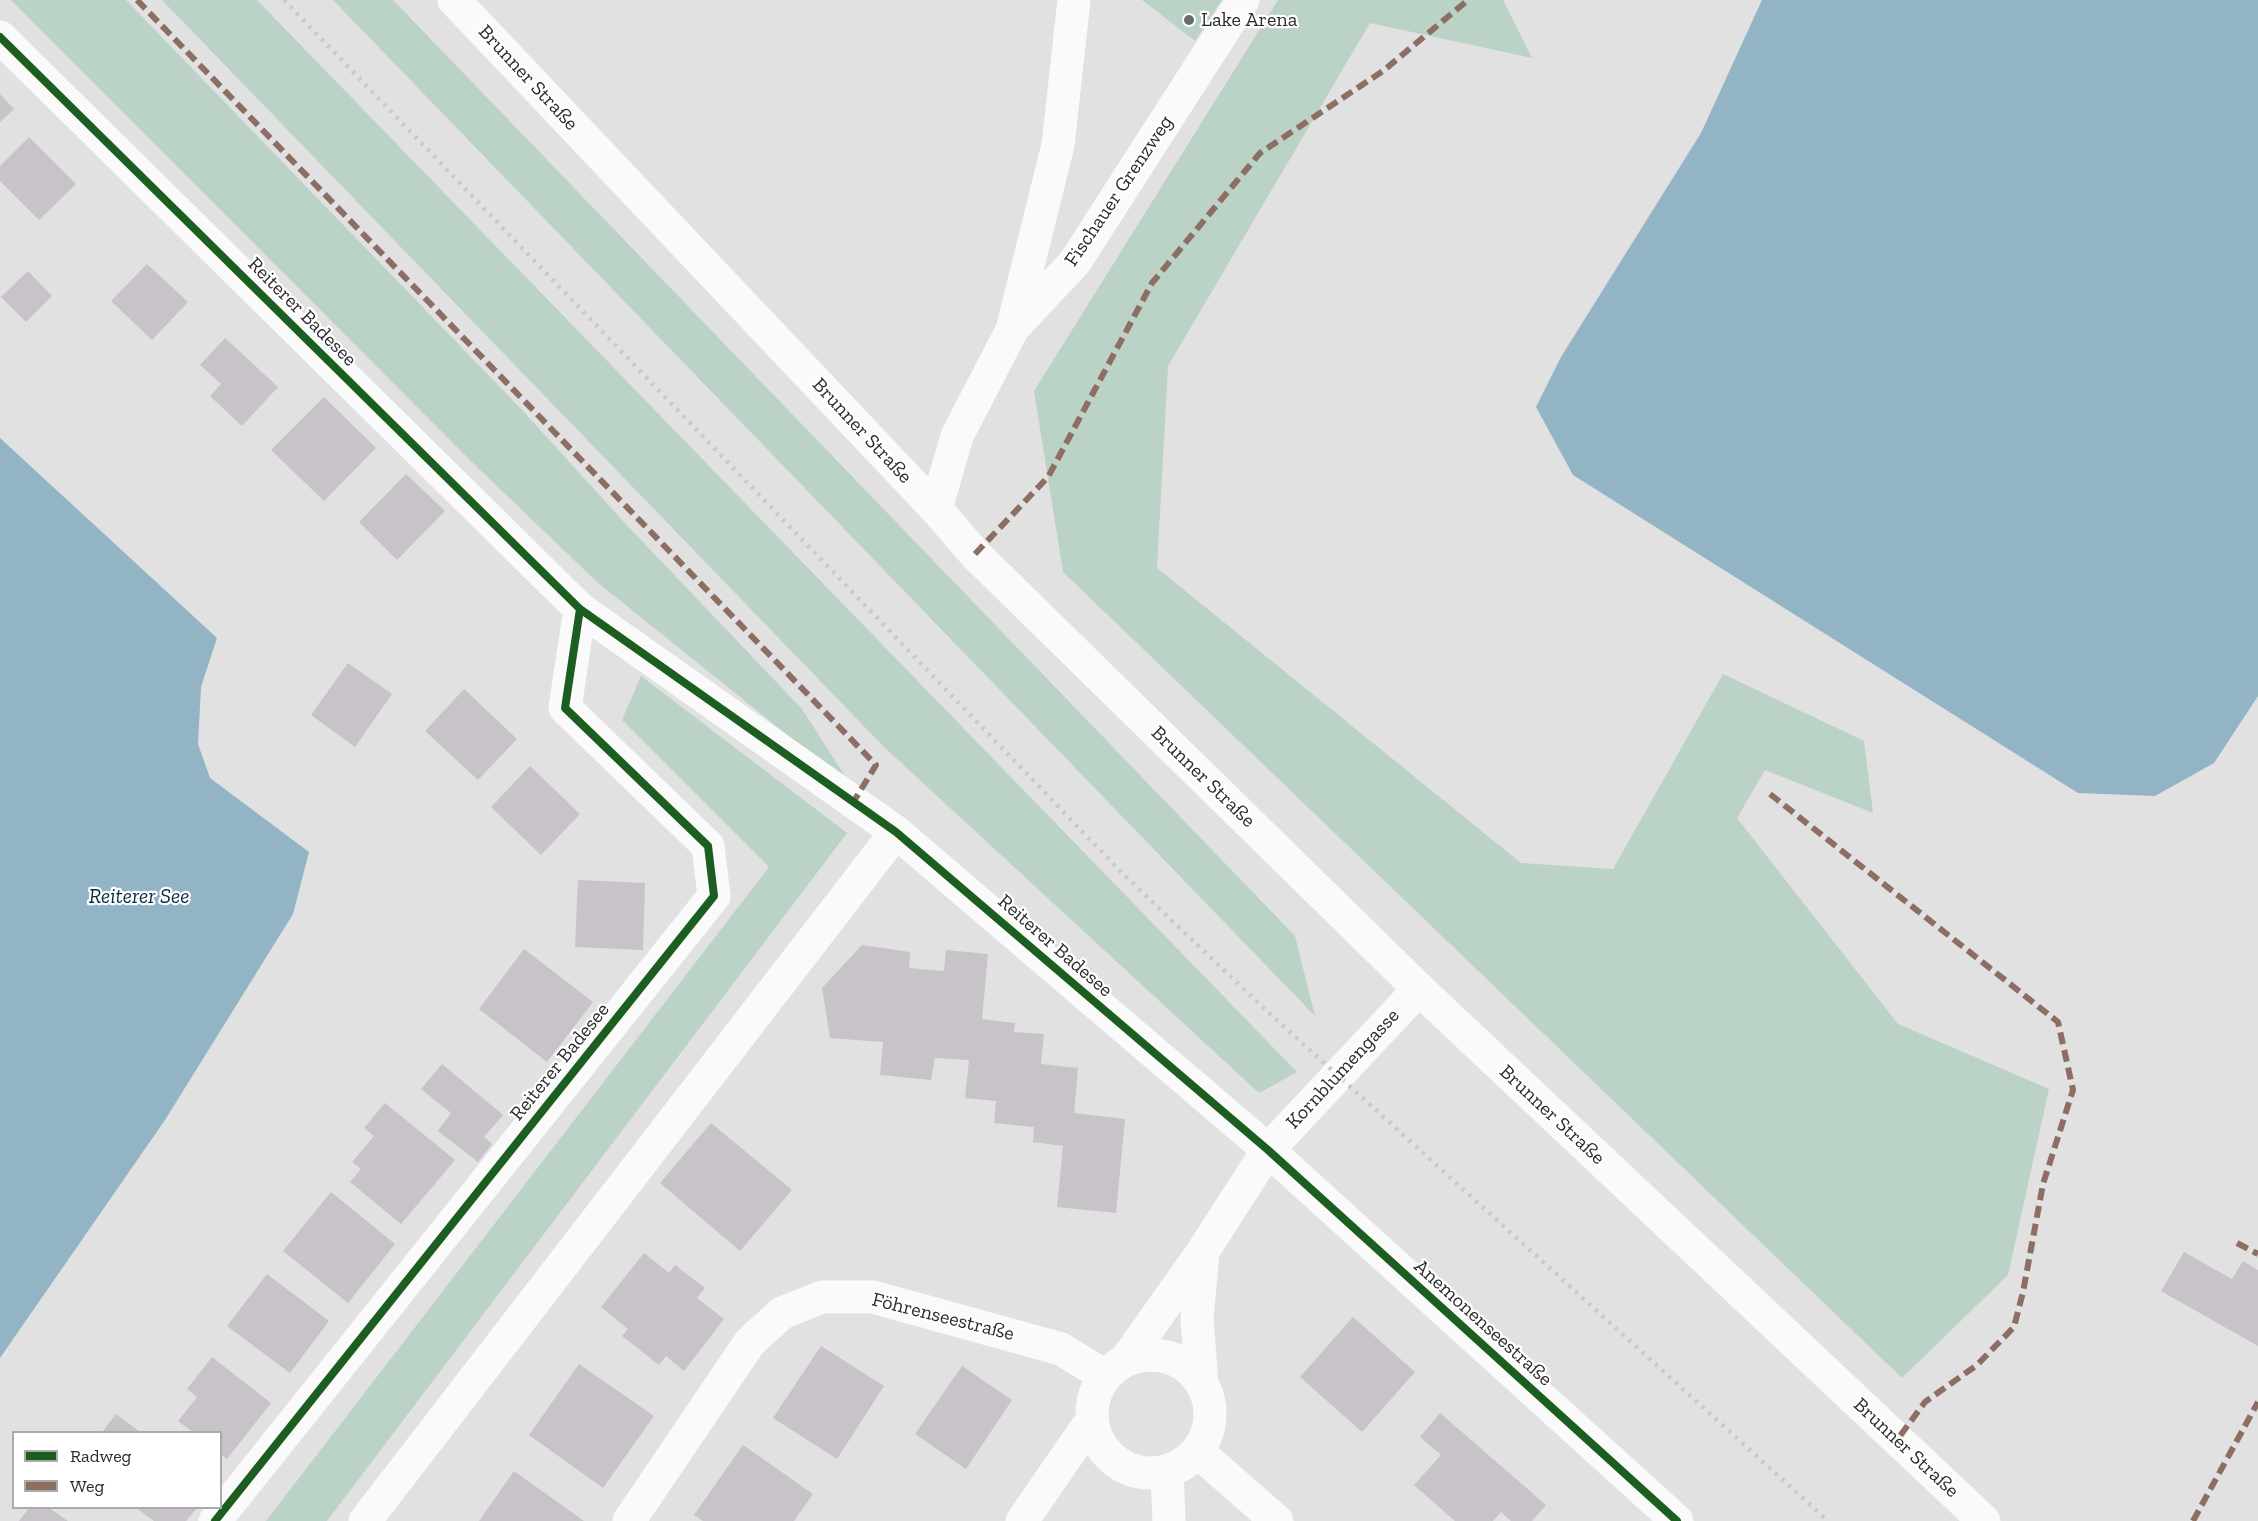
<!DOCTYPE html>
<meta charset="utf-8">
<style>
body{margin:0}
#map{position:relative;width:2258px;height:1521px;overflow:hidden;background:#e1e1e1;font-family:"Zilla Slab",serif}
canvas{display:block}
.legend{position:absolute;left:12px;top:1431px;width:210px;height:78px;box-sizing:border-box;background:#fff;border:2px solid #ababab;margin:0;padding:8px 10px;list-style:none;font-size:18px;color:#2c2c2c}
.legend li{display:flex;align-items:center;gap:12px;height:30px}
.legend b{width:30px;border:2px solid #ababab}
</style>
<div id="map">
<canvas width="2258" height="1521"></canvas>
<ul class="legend">
<li><b style="height:8px;background:#1b5e20"></b>Radweg</li>
<li><b style="height:8px;background:#8d6e63"></b>Weg</li>
</ul>
</div>
<script>
const ctx = document.querySelector('canvas').getContext('2d');
ctx.lineJoin = 'round';
function fill(path, color) { ctx.fillStyle = color; ctx.fill(path, 'evenodd'); }
function stroke(path, color, width, dash) { ctx.strokeStyle = color; ctx.lineWidth = width; ctx.lineCap = dash ? 'butt' : 'round'; ctx.setLineDash(dash || []); ctx.stroke(path); }
function drawText(font, color, halo, rows, align = 'center') {
  ctx.font = font + ' "Zilla Slab",serif'; ctx.lineWidth = 4.5; ctx.setLineDash([]); ctx.textBaseline = 'middle'; ctx.strokeStyle = halo; ctx.fillStyle = color; for (const [text, x, y, turn = 0] of rows) {
    ctx.save(); ctx.translate(x, y); ctx.rotate((+turn || 0) * Math.PI / 180); ctx.textAlign = isNaN(turn) ? turn : align; if (halo) ctx.strokeText(text, 0, 0); ctx.fillText(text, 0, 0); ctx.restore();
  }
}
fill(new Path2D(`
 M11,0H126L523,411L622,520L802,709L852,787L597,582L475,465Z
 M162,0H257L1297,1072L1259,1093L885,748Z
 M333,0H393L1295,936L1315,1016Z
 M1142,0H1222L1195,41Z
 M1278,0H1503L1532,58L1370,23L1168,366L1157,568L1521,863L1613,869L1723,674L1864,741L1873,813L1765,770L1737,818L1898,1024L2049,1089L2008,1275L1902,1378L1063,572L1034,391Z
 M641,676L847,833L327,1521H266L769,867L622,720Z`), '#bbd2c6');
fill(new Path2D(`
 M1762,0H2258V696L2214,763L2155,796L2078,793L1573,475L1536,407L1561,357L1701,133Z
 M0,438L217,638L201,687L198,744L210,778L309,852L293,914L165,1120L0,1358Z`), '#93b4c4');
fill(new Path2D(`
 M0,94L14,109L0,122Z
 M29,137L76,184L39,220L0,181V166Z
 M147,264L188,302L152,340L111,301Z
 M28,271L52,296L26,322L1,297Z
 M225,338L278,387L242,426L210,396L221,384L200,365Z
 M324,397L376,448L324,501L271,450Z
 M406,474L445,511L397,560L359,522Z
 M348,663L392,694L355,747L311,715Z
 M464,689L517,739L478,780L425,731Z
 M530,766L580,814L541,855L491,807Z
 M578,880L645,883L643,950L575,947Z
 M862,945L910,952L909,968L944,971L946,950L988,954L982,1019L1015,1023L1014,1032L1044,1034L1041,1064L1078,1068L1074,1113L1125,1119L1116,1213L1057,1207L1063,1146L1033,1142L1034,1127L994,1123L996,1101L965,1098L969,1060L935,1058L931,1080L880,1075L883,1042L830,1038L822,988Z
 M524,949L593,1002L547,1062L479,1009Z
 M442,1064L503,1115L484,1137L492,1144L478,1162L438,1131L451,1113L421,1089Z
 M385,1103L455,1160L401,1224L350,1182L361,1169L352,1162L374,1136L364,1128Z
 M711,1123L792,1190L740,1251L660,1183Z
 M331,1192L395,1244L348,1303L283,1251Z
 M2184,1252L2232,1279L2243,1261L2258,1270V1346L2161,1291Z
 M644,1253L669,1273L675,1265L705,1288L697,1298L724,1319L684,1371L666,1356L659,1365L622,1336L628,1329L601,1307Z
 M267,1274L329,1321L290,1373L227,1326Z
 M1353,1317L1415,1372L1362,1432L1300,1377Z
 M821,1346L884,1386L837,1459L773,1418Z
 M212,1357L271,1403L227,1459L220,1454V1432H193L178,1421L197,1397L187,1389Z
 M579,1364L654,1416L603,1488L529,1435Z
 M962,1366L1012,1400L966,1469L915,1434Z
 M1440,1413L1546,1505L1532,1521H1511L1501,1512L1493,1521H1455L1414,1485L1441,1455L1420,1437Z
 M116,1414L140,1432H102Z
 M743,1445L813,1494L794,1521H703L694,1515Z
 M514,1471L584,1521H479Z
 M29,1508H49L68,1521H19Z
 M136,1508H197L186,1521H154Z`), '#c8c2c9');
stroke(new Path2D(`
 M0,37L580,609L896,832L1268,1150L1677,1521
 M1013,326L1058,145L1074,0
 M936,509L957,436L1013,328L1075,262L1243,0
 M1092 1414a59 59 0 1 1 118 0a59 59 0 1 1-118 0Z
 M1126,1360L1203,1251L1268,1150L1419,989
 M1202,1384L1197,1319L1203,1253
 M1198,1452L1277,1521
 M1167,1473L1169,1521
 M215,1521L714,896L708,846L565,708L580,609
 M365,1521L896,832
 M629,1521L750,1342L782,1313L822,1297H873L1061,1349L1105,1376
 M1022,1521L1091,1421`), '#fafafa', 33);
stroke(new Path2D(`
 M454,0L936,509L975,554L1419,989L1984,1521`), '#fafafa', 33);
stroke(new Path2D(`
 M284,0L1123,874L1268,1012L1828,1521`), '#c9c9c9', 4.5, [3, 6]);
stroke(new Path2D(`
 M137,0L876,765L854,801
 M975,554L1048,477L1152,283L1260,153L1383,71L1468,0
 M1770,794L2058,1022L2073,1090L2043,1184L2023,1292L2014,1327L1977,1365L1925,1402L1897,1440
 M2237,1243L2258,1254
 M2193,1521L2258,1402`), '#8d6e63', 6, [12, 6]);
stroke(new Path2D(`
 M0,37L580,609L896,832L1268,1150L1677,1521
 M215,1521L714,896L708,846L565,708L580,609`), '#1b5e20', 8);
for (const [x, y, r, color] of [
 [1189,20,6,"#6b6b6b"]
]) { const dot = new Path2D(); dot.arc(x, y, r, 0, 2 * Math.PI); ctx.fillStyle = color; ctx.fill(dot); stroke(dot, '#fff', 2); }
drawText('20px', '#2c2c2c', '#fff', [
 ["Lake Arena",1201,20]
], 'left');
drawText('20px', '#2c2c2c', '#fff', [
 ["Brunner Straße",528,78,47],
 ["Fischauer Grenzweg",1119,191,-56],
 ["Reiterer Badesee",302,312,45],
 ["Brunner Straße",862,431,47],
 ["Brunner Straße",1203,777,44],
 ["Reiterer Badesee",1055,946,41],
 ["Reiterer Badesee",560,1062,-51],
 ["Kornblumengasse",1343,1069,-47],
 ["Brunner Straße",1552,1115,43],
 ["Föhrenseestraße",943,1317,14],
 ["Anemonenseestraße",1483,1323,42],
 ["Brunner Straße",1906,1448,43]
]);
drawText('italic 21px', '#033040', '#fff', [
 ["Reiterer See",139,897]
]);
</script>
